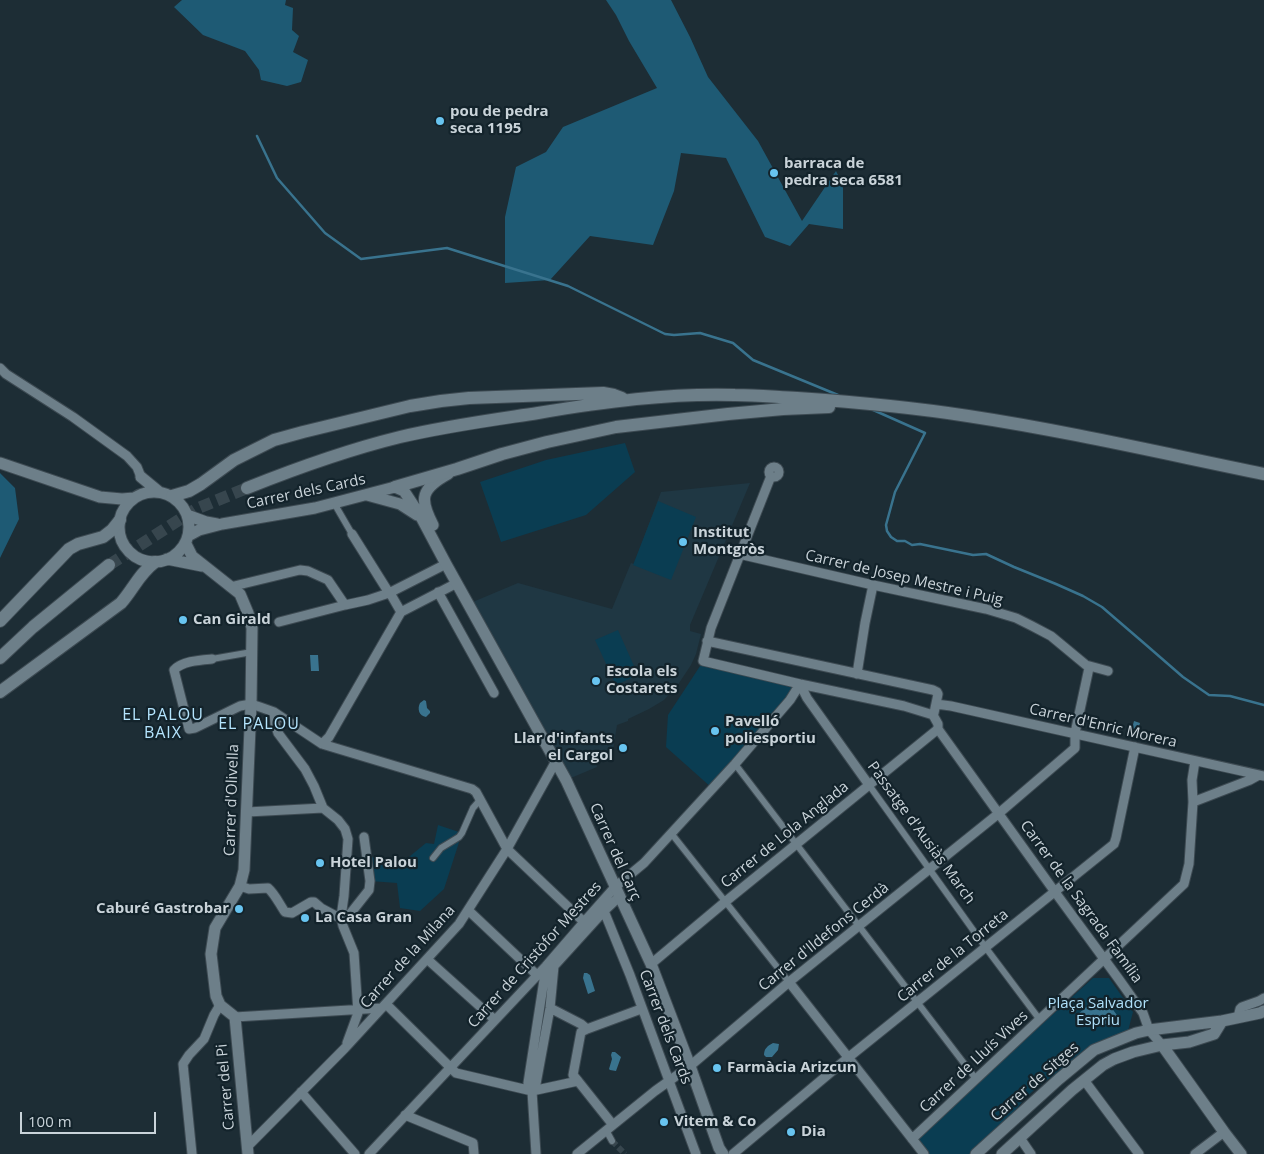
<!DOCTYPE html>
<meta charset="utf-8">
<style>
body{margin:0}
#map{position:relative;width:1264px;height:1154px;overflow:hidden;background:#1d2d35;font-family:"Open Sans",sans-serif}
canvas{display:block}
.scale{position:absolute;left:20px;top:1112px;width:136px;height:22px;box-sizing:border-box;border:2px solid #c9d3d9;border-top:0;padding-left:6px;font-size:15px;line-height:18px;white-space:nowrap;color:#c9d3d9;-webkit-text-stroke:4px #13232b;paint-order:stroke}
</style>
<div id="map">
<canvas width="1264" height="1154"></canvas>
<div class="scale">100 m</div>
</div>
<script>
const ctx = document.querySelector('canvas').getContext('2d');
ctx.lineJoin = 'round';
function fill(path, color) { ctx.fillStyle = color; ctx.fill(path, 'evenodd'); }
function stroke(path, color, width, dash) { ctx.strokeStyle = color; ctx.lineWidth = width; ctx.lineCap = dash ? 'butt' : 'round'; ctx.setLineDash(dash || []); ctx.stroke(path); }
function drawText(font, color, halo, rows, align = 'center') {
  ctx.font = font + ' "Open Sans",sans-serif'; ctx.lineWidth = 4.5; ctx.setLineDash([]); ctx.textBaseline = 'middle'; ctx.strokeStyle = halo; ctx.fillStyle = color; for (const [text, x, y, turn = 0] of rows) {
    ctx.save(); ctx.translate(x, y); ctx.rotate((+turn || 0) * Math.PI / 180); ctx.textAlign = isNaN(turn) ? turn : align; if (halo) ctx.strokeText(text, 0, 0); ctx.fillText(text, 0, 0); ctx.restore();
  }
}
fill(new Path2D(`
 M750,483L690,625V631L701,634L696,654L691,665L677,686L664,700L649,709L628,719V721L617,725L612,755H603V758H595L597,767L566,780L468,604L518,583L612,609L631,563L634,564L661,492Z`), '#1f3743');
fill(new Path2D(`
 M625,443L635,472L586,515L501,542L480,482L546,460Z
 M658,501L696,517L671,580L633,565Z
 M618,630L638,675L616,685L595,640Z
 M704,660L800,684L712,788L666,747L668,715Z
 M438,825L462,833L444,889L420,911L400,908L397,883L370,881L369,857L404,861L426,843L434,844Z
 M1093,978H1109L1133,1012L1128,1031L1102,1041L1040,1085L1025,1098L1008,1120L970,1154H927L915,1139Z`), '#0a3d52');
fill(new Path2D(`
 M182,0H286L285,5L293,8L292,30L299,36L293,52L308,60L301,82L287,86L261,80L259,70L245,51L203,35L174,7Z
 M606,0H671L690,37L708,77L758,141L802,221L836,171L843,185V229L809,224L790,246L765,237L726,158L681,153L674,191L653,245L590,236L550,280L505,283V217L516,167L546,152L563,127L657,88L629,41L616,15Z
 M0,473L15,488L19,519L0,558Z`), '#1e5a74');
fill(new Path2D(`
 M310,655H318L319,671H311Z
 M424,700L426,701L427,708L430,711V713L426,717C419,716 417,709 420,703Z
 M1134,721L1140,723L1136,737L1130,736Z
 M584,973H587L590,975L595,991L588,994L583,978Z
 M1106,1000L1119,1018C1104,1028 1090,1028 1077,1015L1092,1002Z
 M773,1043L779,1044L778,1050L772,1057H766L764,1055C764,1049 767,1046 773,1043Z
 M612,1052H615L621,1057L616,1071L610,1070L609,1069L612,1059L611,1055Z`), '#39738e');
stroke(new Path2D(`
 M257,136L277,178L325,233L361,259L447,248L568,286L665,334L674,335L700,333L733,343L753,360L838,395
 M871,409L925,433L895,492L886,525L887,531L891,537L897,541H905L912,545L920,544L973,555L986,554L1014,567L1056,584L1083,596L1102,607L1145,644L1183,677L1209,695L1230,696L1264,705`), '#39738e', 2.5);
stroke(new Path2D(`
 M612,1141L625,1154`), '#37464e', 6, [6, 3]);
stroke(new Path2D(`
 M109,565L196,509L247,488`), '#37464e', 12, [12, 6]);
const pedestrian = new Path2D(`
 M334,503L352,534
 M212,659L252,652
 M735,764L976,1079
 M869,785L986,948L1040,1020
 M671,833L789,982
 M433,858L441,848L459,837L462,833L473,808L480,800
 M606,1130L612,1141`);
const minor = new Path2D(`
 M0,368L6,374L73,417L127,456L137,467L141,477
 M769 472a5 5 0 1 1 10 0a5 5 0 1 1-10 0Z
 M352,534L389,593
 M739,554L873,585L986,609L1016,618L1032,626L1051,636L1086,665L1108,671
 M230,587L300,570L308,571L328,580L345,605L368,600L389,593L446,564
 M438,592L494,693
 M390,593L401,612
 M401,612L457,583
 M279,622L345,605
 M707,641L933,690L937,692L938,694L934,713L933,715L930,714L904,706L800,684L703,661L711,628L771,476
 M212,659C200,660 182,661 174,670L189,729L195,728L240,706L251,704L260,707L274,712L322,744L472,789L476,792L507,849L584,922
 M857,674L865,623L873,585
 M800,684L807,698L869,785
 M936,704L951,706L1264,776
 M274,712L275,724L278,733L305,769L314,786L323,808L338,820L345,829L348,839L344,896L341,917L343,926L354,953L358,1013L347,1043
 M933,715L938,724V729L1055,892L1118,978L1143,1013L1149,1030L1162,1045
 M322,744L329,737L401,612
 M1193,802L1250,780L1259,775
 M247,812L323,808
 M240,886L249,889L268,888C275,894 280,905 285,912L292,913L311,902H314L321,908L336,916L341,917L350,914L369,890L370,881L364,837
 M468,910L537,975
 M604,911L630,975L696,1154
 M427,959L495,1020
 M651,964L725,902L938,729
 M789,982L924,1154
 M386,1004L456,1073L532,1091L578,1081L613,1125
 M550,1008L581,1024L587,1029L641,1009
 M235,1017L382,1008
 M1238,1017L1240,1009L1242,1007L1259,1001L1264,998
 M1084,1080L1139,1154
 M578,1081L573,1075L581,1032L587,1029
 M532,1091L536,1084L550,1008L554,966L604,911L619,897
 M301,1092L355,1154
 M405,1115L473,1143L474,1154
 M1020,1138L1031,1154
 M912,1139L1184,884L1189,864L1193,802L1192,780L1195,761
 M247,1147L345,1048L459,924L507,849L556,761
 M192,1154L183,1064L189,1055L204,1039L214,1015L220,1005
 M369,1154L546,966L584,922L615,887L644,863L735,764L790,700L800,684
 M536,1154L532,1091L528,1083L546,967
 M577,1154L655,1091L690,1066L789,982L998,814L1075,748V733L1089,668L1088,666
 M733,1154L849,1057L1114,844L1116,838L1135,747
 M1195,1154L1224,1132`);
const tertiary = new Path2D(`
 M0,463L100,497L122,499L134,498
 M141,477L158,491
 M119 527a35 35 0 1 1 70 0a35 35 0 1 1-70 0Z
 M367,495L400,504L417,515
 M187,515L206,522L217,524
 M433,525C419,498 421,489 448,474
 M188,536L199,530L222,524L315,508L395,487L404,491L421,517L446,564L566,780L651,964L690,1066L719,1148L723,1154
 M186,544L192,556L240,594L248,613L252,628L251,704L244,870L240,886L215,928L211,954L216,996L220,1005L235,1017L248,1154
 M167,559L202,566
 M1162,1045L1224,1132L1241,1154
 M976,1154L1059,1079L1094,1050L1136,1033L1149,1030L1222,1021L1260,1013L1264,1011
 M1002,1154L1072,1090L1103,1065L1114,1059L1133,1052L1162,1045L1189,1042L1214,1034L1222,1021`);
const secondary = new Path2D(`
 M395,487L457,469L502,454L547,442L616,427L728,414L783,409L829,407
 M247,488C297,468 347,450 400,437C446,426 492,420 538,413C603,402 669,393 735,395C756,395 776,397 797,398C854,402 911,407 968,416C1067,431 1166,454 1264,474
 M172,496L189,491L201,484L234,460L274,440L303,432L410,406L441,401L469,398L603,393L614,395L622,398
 M0,621L69,549L78,544L103,537L112,530L120,520
 M0,658L33,627L109,565
 M0,692L121,603C134,588 139,574 155,562`);
stroke(pedestrian, '#3d4a52', 8);
stroke(minor, '#3d4a52', 11);
stroke(tertiary, '#3d4a52', 13);
stroke(secondary, '#3d4a52', 14);
stroke(pedestrian, '#6d7f89', 6);
stroke(minor, '#6d7f89', 9);
stroke(tertiary, '#6d7f89', 11);
stroke(secondary, '#6d7f89', 12);
for (const [x, y, r, color] of [
 [440,121,5,"#68c4f0"],
 [774,173,5,"#68c4f0"],
 [683,542,5,"#68c4f0"],
 [183,620,5,"#68c4f0"],
 [596,681,5,"#68c4f0"],
 [715,731,5,"#68c4f0"],
 [623,748,5,"#68c4f0"],
 [320,863,5,"#68c4f0"],
 [239,909,5,"#68c4f0"],
 [305,918,5,"#68c4f0"],
 [717,1068,5,"#68c4f0"],
 [664,1122,5,"#68c4f0"],
 [791,1132,5,"#68c4f0"]
]) { const dot = new Path2D(); dot.arc(x, y, r, 0, 2 * Math.PI); ctx.fillStyle = color; ctx.fill(dot); stroke(dot, '#13232b', 2); }
drawText('bold 15px', '#c9d3d9', '#13232b', [
 ["pou de pedra",450,112],
 ["seca 1195",450,129],
 ["barraca de",784,164],
 ["pedra seca 6581",784,181],
 ["Institut",693,533],
 ["Montgròs",693,550],
 ["Can Girald",193,620],
 ["Escola els",606,672],
 ["Costarets",606,689],
 ["Pavelló",725,722],
 ["poliesportiu",725,739],
 ["Llar d'infants",613,739,"right"],
 ["el Cargol",613,756,"right"],
 ["Hotel Palou",330,863],
 ["Caburé Gastrobar",229,909,"right"],
 ["La Casa Gran",315,918],
 ["Farmàcia Arizcun",727,1068],
 ["Vitem & Co",674,1122],
 ["Dia",801,1132]
], 'left');
drawText('15px', '#c9d3d9', '#13232b', [
 ["Carrer dels Cards",306,492,-12],
 ["Carrer de Josep Mestre i Puig",904,578,13],
 ["Carrer d'Enric Morera",1103,726,13],
 ["Carrer d'Olivella",232,800,-88],
 ["Passatge d'Ausiàs March",921,833,54],
 ["Carrer de Lola Anglada",785,835,-39],
 ["Carrer del Carç",615,852,66],
 ["Carrer de la Sagrada Família",1081,902,54],
 ["Carrer d'Ildefons Cerdà",824,937,-39],
 ["Carrer de Cristòfor Mestres",535,955,-48],
 ["Carrer de la Torreta",953,956,-39],
 ["Carrer de la Milana",408,957,-48],
 ["Carrer dels Cards",665,1027,69],
 ["Carrer de Lluís Vives",974,1062,-43],
 ["Carrer de Sitges",1035,1082,-41],
 ["Carrer del Pi",226,1087,-95]
]);
drawText('15px', '#afe0fa', '#13232b', [
 ["Plaça Salvador",1098,1004],
 ["Espriu",1098,1021]
]);
ctx.letterSpacing = '1px';
drawText('16px', '#b4e4fd', '#13232b', [
 ["EL PALOU",163,715],
 ["BAIX",163,733],
 ["EL PALOU",259,724]
]);
ctx.letterSpacing = '0px';
</script>
